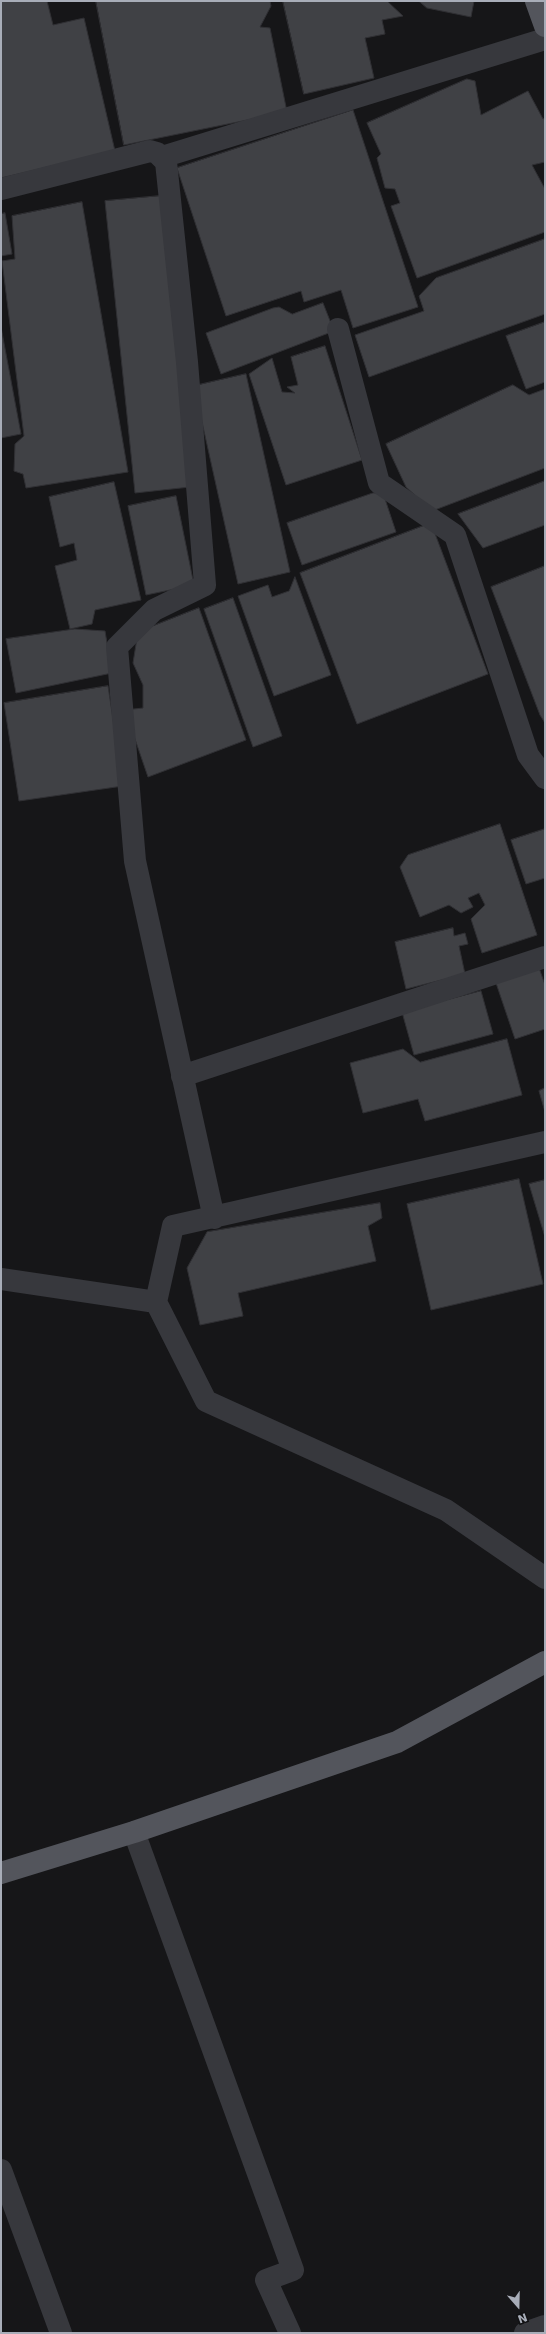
<!DOCTYPE html>
<style>
body{margin:0}
#map{position:relative;width:546px;height:2334px;overflow:hidden;background:#161618;font-family:"DejaVu Sans",sans-serif}
canvas{display:block}
.frame{position:absolute;inset:0;border:2px solid #a8adb8;pointer-events:none}
.north{position:absolute;left:498px;top:2286px;width:40px;height:40px;-webkit-text-stroke:3px #111113;paint-order:stroke;rotate:160deg;font-size:11px;font-weight:700;line-height:16px;text-align:center;color:#a8adb8}
.north::after{content:'';display:block;margin:auto;width:14px;height:18px;background:#a8adb8;clip-path:polygon(50% 0,100% 100%,50% 72%,0 100%)}
</style>
<div id="map">
<canvas width="546" height="2334"></canvas>
<div class="frame"></div>
<div class="north">N</div>
</div>
<script>
const ctx = document.querySelector('canvas').getContext('2d');
ctx.lineJoin = 'round';
function fill(path, color) { ctx.fillStyle = color; ctx.fill(path, 'evenodd'); }
function stroke(path, color, width, dash) { ctx.strokeStyle = color; ctx.lineWidth = width; ctx.lineCap = dash ? 'butt' : 'round'; ctx.setLineDash(dash || []); ctx.stroke(path); }
const building = new Path2D(`
 M1,1H47L53,25L84,18L115,151L1,178Z
 M96,1H270L271,6L260,27L270,28L287,112L124,145Z
 M283,1H387L403,16L382,20L385,34L365,38L374,78L304,94Z
 M419,1H474L471,17L427,8Z
 M467,79L475,81L481,115L528,91L543,119L545,118V162L532,165L545,189V232L417,278L391,206L400,203L395,189L385,188L377,158L381,154L367,123Z
 M353,110L418,307L353,328L341,290L304,302L301,291L226,316L177,168Z
 M160,196L190,487L135,493L105,201Z
 M82,202L128,472L26,488L23,474L14,471L15,444L24,436L2,261L15,259L12,216Z
 M5,213L12,254L1,256V214Z
 M545,239V314L369,377L355,335L424,311L419,296L436,278Z
 M323,303L334,331L221,374L206,333L273,308L279,307L292,314Z
 M545,322V382L526,389L506,336Z
 M1,327L21,434L1,438Z
 M325,346L362,460L286,485L249,374L272,358L282,392L295,393L287,387L298,385L291,357Z
 M246,374L290,572L238,584L194,386Z
 M513,385L529,395L545,389V468L432,511L406,487L386,444Z
 M545,481V525L483,548L458,514Z
 M114,482L141,600L95,610L92,624L70,629L55,566L77,560L74,543L60,547L49,497Z
 M373,493H383L396,532L302,565L287,523Z
 M176,496L194,585L146,595L128,506Z
 M431,523L488,674L357,724L300,573Z
 M545,566V723L540,715L491,587Z
 M295,577L331,675L274,696L238,596L268,585L272,597L289,591Z
 M233,598L282,736L253,747L204,609Z
 M199,608L246,740L148,777L125,710L143,708V685L133,663L138,632Z
 M75,629L105,631L112,673L16,693L6,639Z
 M108,686L123,786L19,801L4,703Z
 M500,824L537,935L482,953L471,919L485,905L479,893L468,898L473,907L461,913L449,905L420,917L400,867L408,855Z
 M545,829V878L526,884L511,840Z
 M453,928L454,936L465,933L468,944L459,946L465,974L406,989L395,942Z
 M538,965L545,985V1029L515,1039L495,980Z
 M481,991L493,1034L414,1055L402,1012Z
 M507,1039L522,1095L425,1121L418,1099L363,1113L350,1063L403,1049L420,1062Z
 M545,1088V1112L539,1091Z
 M519,1179L543,1284L431,1310L407,1204Z
 M545,1180V1237L529,1184Z
 M380,1203L382,1218L368,1226L376,1261L238,1293L243,1316L200,1325L187,1268L207,1232Z`);
fill(building, '#404145');
stroke(building, '#303034', 1);
stroke(new Path2D(`
 M162,157L545,39
 M1,189L150,151L157,153L166,162L187,362L205,585L154,610L117,647L135,861L214,1218
 M338,329L379,483L455,535L528,755L545,778
 M182,1076L545,957
 M1,1279L156,1302L206,1401L446,1510L545,1578
 M156,1302L173,1226L545,1142
 M134,1832L293,2270L266,2280L290,2333
 M1,2170L61,2333
 M525,2333L545,2326`), '#37383d', 22);
stroke(new Path2D(`
 M536,1L545,26
 M1,1873L134,1832L397,1742L545,1662`), '#53555c', 22);
</script>
